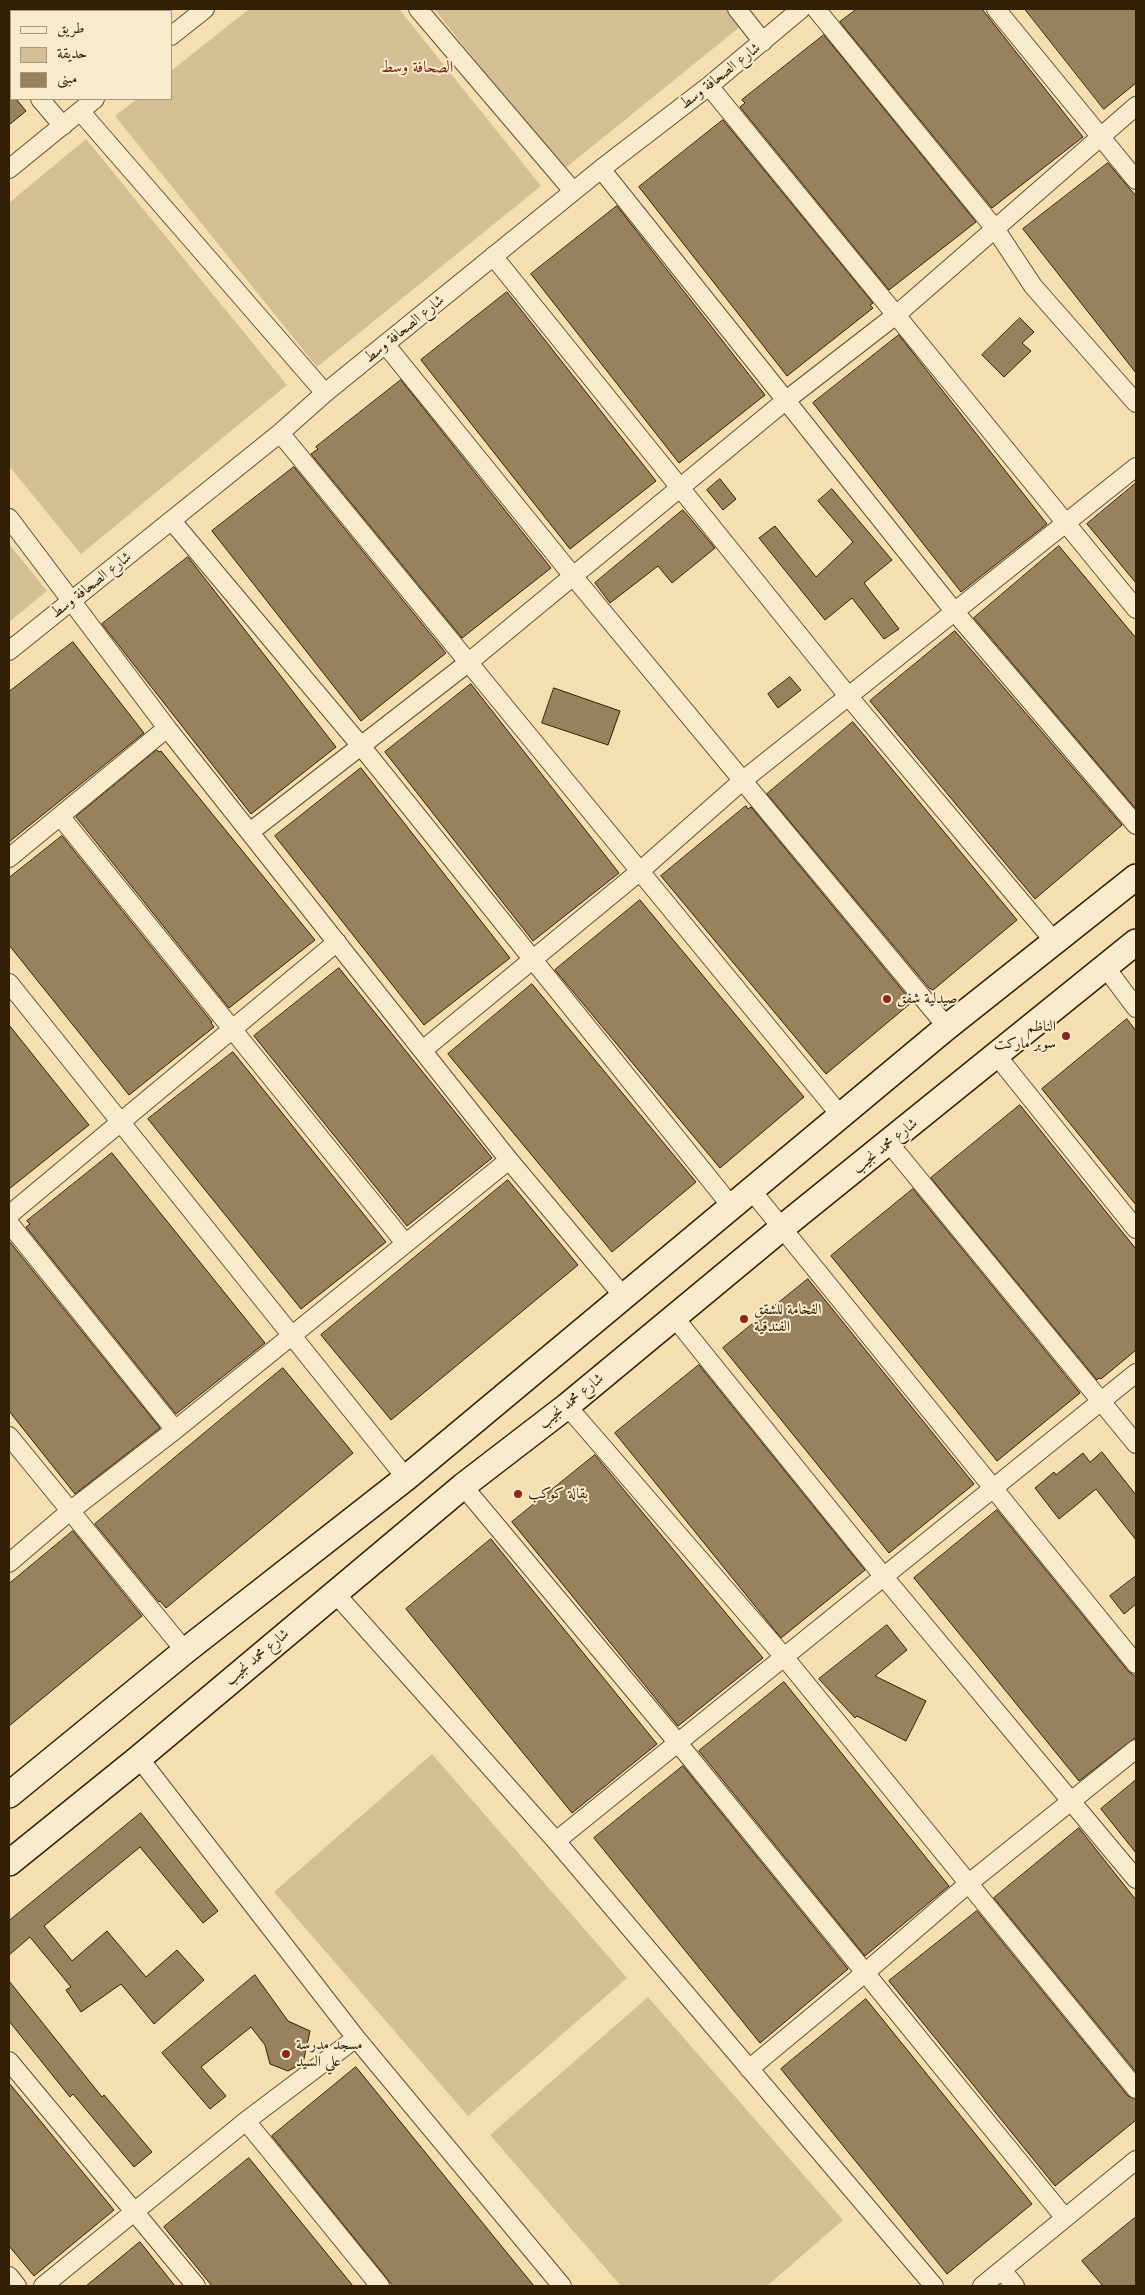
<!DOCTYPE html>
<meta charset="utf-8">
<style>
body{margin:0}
#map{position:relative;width:1145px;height:2295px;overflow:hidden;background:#f5deb0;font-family:"Libre Caslon Text",Amiri,serif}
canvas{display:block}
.frame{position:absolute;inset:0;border:10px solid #331f03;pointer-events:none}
.legend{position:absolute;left:10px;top:10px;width:162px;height:90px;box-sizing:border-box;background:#f8eacc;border:1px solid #a9997c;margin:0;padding:6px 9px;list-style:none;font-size:15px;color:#331f03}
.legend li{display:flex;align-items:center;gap:10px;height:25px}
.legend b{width:25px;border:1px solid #a9997c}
</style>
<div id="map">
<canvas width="1145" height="2295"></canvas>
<div class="frame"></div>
<ul class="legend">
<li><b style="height:6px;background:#f8eacc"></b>طريق</li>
<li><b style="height:14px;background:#d4be93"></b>حديقة</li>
<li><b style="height:14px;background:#98825d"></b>مبنى</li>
</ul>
</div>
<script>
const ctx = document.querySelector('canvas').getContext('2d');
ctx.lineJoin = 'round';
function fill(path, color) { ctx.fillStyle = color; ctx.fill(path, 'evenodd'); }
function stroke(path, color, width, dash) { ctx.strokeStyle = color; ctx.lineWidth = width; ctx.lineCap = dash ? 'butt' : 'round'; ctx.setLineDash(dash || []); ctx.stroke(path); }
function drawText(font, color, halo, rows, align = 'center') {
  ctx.font = font + ' "Libre Caslon Text",Amiri,serif'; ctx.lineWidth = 4; ctx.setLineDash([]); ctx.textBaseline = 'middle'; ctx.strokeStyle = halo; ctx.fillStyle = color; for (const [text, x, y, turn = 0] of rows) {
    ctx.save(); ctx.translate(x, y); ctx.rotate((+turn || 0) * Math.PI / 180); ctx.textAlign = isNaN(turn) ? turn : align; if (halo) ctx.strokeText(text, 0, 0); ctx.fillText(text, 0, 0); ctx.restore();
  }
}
fill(new Path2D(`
 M249,9H399L541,186L317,367L115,116L137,99H171V71Z
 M434,9H745L752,17L563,170Z
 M86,139L287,385L81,554L9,466V203Z
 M9,544L47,591L9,622Z
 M432,1754L627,1978L468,2116L274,1892Z
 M648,1997L843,2220L767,2286H621L490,2135Z`), '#d4be93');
const building = new Path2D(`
 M857,9H982L1083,137L992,208L840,22Z
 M1025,9H1136V83L1104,109Z
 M824,35L976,222L889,290L740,107L745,103L742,100Z
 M9,90L11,99H16L26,111L9,125Z
 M723,120L873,303L870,305L873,308L787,376L639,187Z
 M1108,163L1136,196V373L1023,229Z
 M617,206L765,395L679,463L531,274Z
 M507,292L656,481L570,549L421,360Z
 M1020,318L1034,332L1022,343L1031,351L1004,377L982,355Z
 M899,335L1047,524L961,592L813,403Z
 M401,380L551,568L462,638L311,454L318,449L316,447Z
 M294,467L446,653L361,721L212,531Z
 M720,479L736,499L723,510L707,490Z
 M1136,483V583L1087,524Z
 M832,489L892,560L864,583L899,629L884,639L852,598L825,620L759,538L775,526L816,577L853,542L818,501Z
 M683,510L715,548L672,583L658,566L610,603L595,583Z
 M1059,546L1136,638V809L974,618Z
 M188,557L336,747L251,814L102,624Z
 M955,631L1122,825L1035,899L870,701Z
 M73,642L144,733L9,842V692Z
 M790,677L801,690L778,708L768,694Z
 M471,684L619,873L533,941L385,752Z
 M554,688L620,711L608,745L542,723Z
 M853,722L1017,920L933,990L929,988L767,794Z
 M157,750L159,752L161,751L315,940L229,1008L76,817Z
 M361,768L510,958L424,1025L275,836Z
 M746,806L748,809L751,807L912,1002L826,1074L661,876Z
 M62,836L212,1022L211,1023L214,1027L129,1095L9,945V878Z
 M640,900L804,1097L720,1168L555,970Z
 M339,968L492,1158L407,1226L254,1036Z
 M532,984L696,1182L612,1252L448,1054Z
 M1127,1019L1136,1031V1205L1042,1089Z
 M9,1025L89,1125L9,1189Z
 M233,1052L386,1242L301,1309L148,1119Z
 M1020,1105L1136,1249V1350L1101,1379L1099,1378L1097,1380L931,1178Z
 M112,1153L265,1343L176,1414L26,1227L30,1224L27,1221Z
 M508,1180L578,1265L391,1420L321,1335Z
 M913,1189L1080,1393L997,1461L831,1256Z
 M9,1241L160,1428L75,1494L9,1411Z
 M808,1279L974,1484L889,1553L723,1348Z
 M699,1365L865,1570L781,1638L615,1433Z
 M283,1368L353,1453L166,1608L160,1601L159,1602L95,1524Z
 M1102,1452L1136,1495V1540L1096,1489L1059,1519L1035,1488L1054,1472L1056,1475L1083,1453L1090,1462Z
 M595,1455L763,1658L678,1726L512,1522Z
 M997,1510L1128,1671L1136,1677V1737L1079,1781L914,1578Z
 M73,1531L142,1616L9,1726V1584Z
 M491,1539L657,1744L572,1813L406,1609Z
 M1136,1576V1604L1124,1614L1110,1596Z
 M887,1625L907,1650L875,1676L926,1701L906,1741L857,1716L855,1718L819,1679Z
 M784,1682L949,1886L865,1956L699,1751Z
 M683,1766L848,1969L760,2043L594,1838Z
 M1136,1780V1853L1101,1809Z
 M141,1813L218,1911L203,1923L140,1847L44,1926L72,1961L107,1931L146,1977L177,1950L204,1980L154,2024L121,1984L81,2012L66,1990L71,1987L30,1937L9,1955V1921Z
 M1079,1828L1136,1900V2072L994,1898Z
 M977,1911L1128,2096L1136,2099V2120L1055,2186L889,1981Z
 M255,1975L288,2021L310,2031L303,2063L288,2071L270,2064L265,2045L251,2027L201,2067L226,2096L210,2109L162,2053Z
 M9,1981L102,2097L104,2095L152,2152L134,2167L73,2094L70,2097L9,2021Z
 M866,1999L1032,2204L947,2274L781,2069Z
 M356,2067L446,2178L534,2286H393L272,2136Z
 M9,2083L114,2210L34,2276L9,2246Z
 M249,2158L279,2195L353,2286H212L164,2227Z
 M1136,2217V2286H1103L1082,2261Z
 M140,2242L175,2286H86L108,2268Z`);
fill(building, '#98825d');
stroke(building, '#331f03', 1);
const minor = new Path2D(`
 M143,9L145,11
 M418,9L573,191
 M737,9L763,42
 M816,9L996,230L1033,286L1136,403
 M996,9L1136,180
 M171,36L205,9
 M9,61L11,64
 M709,86L1136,609
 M40,99L63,126
 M80,111L325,393
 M9,169L95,99
 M601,169L954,611L1136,825
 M493,256L849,697L1054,941
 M385,344L573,576L947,1027
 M280,433L841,1116
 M9,518L167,728L509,1160L624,1297
 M172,521L361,746L732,1207
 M9,651L280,433L325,393L601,169L709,86L801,9
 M60,816L405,1243
 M250,832L469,662L785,401L896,315L1136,106
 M9,858L167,728
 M1106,968L1136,1008
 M9,983L406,1478
 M424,1049L639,872L742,781L1136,467
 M997,1056L1136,1229
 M889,1143L1136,1444
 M752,1191L1136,1664
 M9,1215L337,942
 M9,1223L175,1430
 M674,1317L884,1577L1136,1879
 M567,1406L785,1658L1136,2089
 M9,1436L185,1651
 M463,1486L678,1743L1065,2218
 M9,1563L70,1511L175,1430L509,1160
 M334,1592L556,1841L934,2286
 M139,1758L356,2038L562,2286
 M556,1841L1136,1373
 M9,2061L196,2286
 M749,2069L866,1972L969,1883L1136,1749
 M246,2121L380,2286
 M1002,2270L1015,2286
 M9,2276L17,2286
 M43,2286L246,2121L356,2038
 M982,2286L1136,2160`);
const secondary = new Path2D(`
 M9,1795L185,1651L406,1478L947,1027L1136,877
 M9,1863L139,1758L463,1486L567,1406L783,1227L1136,942`);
stroke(minor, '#644f2e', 20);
stroke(secondary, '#331f03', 28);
stroke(minor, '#f8eacc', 18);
stroke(secondary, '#f8eacc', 25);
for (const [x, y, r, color] of [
 [887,999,5,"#8f2418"],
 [1066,1036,5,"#8f2418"],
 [744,1319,5,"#8f2418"],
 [518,1494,5,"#8f2418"],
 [286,2054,5,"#8f2418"]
]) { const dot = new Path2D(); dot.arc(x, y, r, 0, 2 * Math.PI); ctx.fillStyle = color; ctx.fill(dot); stroke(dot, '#f8eacc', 2); }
drawText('15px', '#331f03', '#f8eacc', [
 ["شارع الصحافة وسط",720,76,-38],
 ["شارع الصحافة وسط",404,329,-39],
 ["شارع الصحافة وسط",91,585,-38],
 ["شارع محمد نجيب",885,1146,-39],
 ["شارع محمد نجيب",571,1401,-39],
 ["شارع محمد نجيب",257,1657,-40]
]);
drawText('15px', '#331f03', '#f8eacc', [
 ["صيدلية شفق",897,999],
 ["الناظم",1056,1027,"right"],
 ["سوبر ماركت",1056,1044,"right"],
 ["الفخامة للشقق",754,1310],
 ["الفندقية",754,1327],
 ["بقالة كوكب",528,1494],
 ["مسجد مدرسة",296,2045],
 ["علي السيد",296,2062]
], 'left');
drawText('16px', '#7a1f14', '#f8eacc', [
 ["الصحافة وسط",417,67]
]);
</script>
